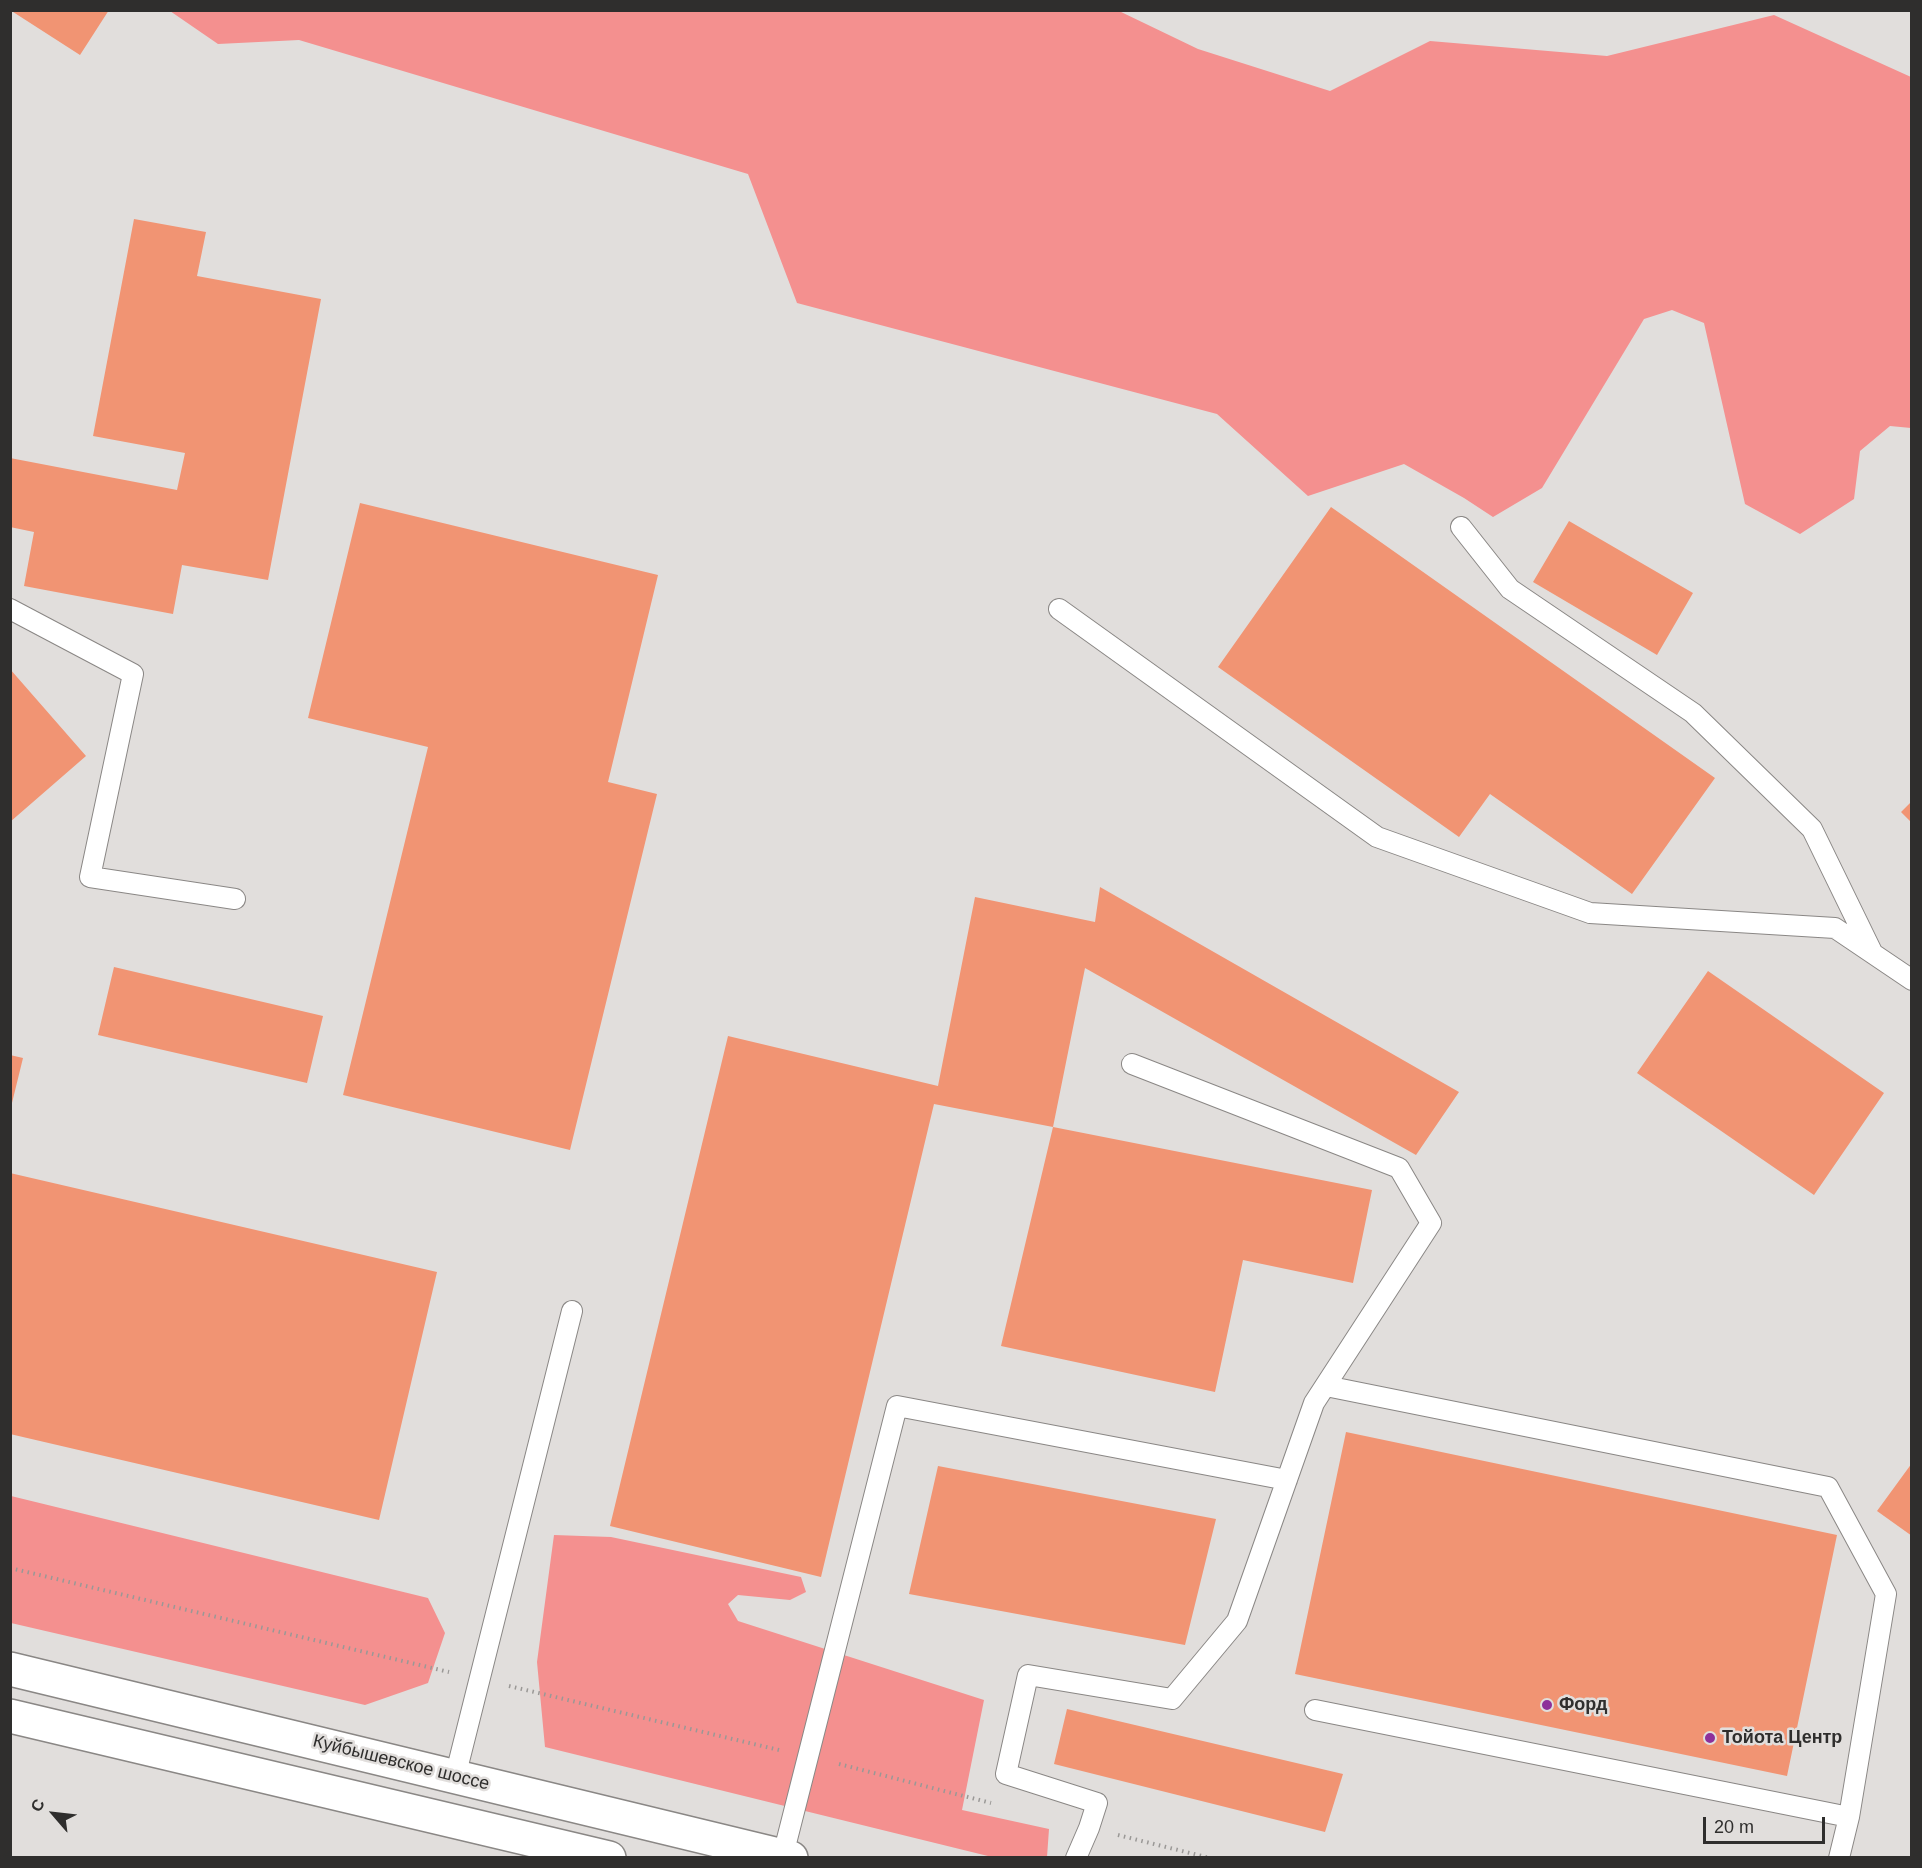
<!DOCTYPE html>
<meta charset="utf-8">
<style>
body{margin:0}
#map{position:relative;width:1922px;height:1868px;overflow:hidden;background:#e1dedc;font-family:Arial,sans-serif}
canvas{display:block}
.frame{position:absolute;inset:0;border:12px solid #2f2e2d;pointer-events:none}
.north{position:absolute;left:24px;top:1784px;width:60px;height:60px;-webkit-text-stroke:4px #e1dedc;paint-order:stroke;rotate:298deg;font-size:16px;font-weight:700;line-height:24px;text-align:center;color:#2f2e2d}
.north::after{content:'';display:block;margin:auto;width:21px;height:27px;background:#2f2e2d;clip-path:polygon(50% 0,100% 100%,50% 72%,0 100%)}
.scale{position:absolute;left:1703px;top:1817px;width:122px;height:27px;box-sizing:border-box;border:3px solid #2f2e2d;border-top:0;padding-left:8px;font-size:18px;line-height:21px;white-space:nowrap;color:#2f2e2d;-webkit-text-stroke:4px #e1dedc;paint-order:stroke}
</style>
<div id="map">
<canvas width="1922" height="1868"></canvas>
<div class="frame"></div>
<div class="north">С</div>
<div class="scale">20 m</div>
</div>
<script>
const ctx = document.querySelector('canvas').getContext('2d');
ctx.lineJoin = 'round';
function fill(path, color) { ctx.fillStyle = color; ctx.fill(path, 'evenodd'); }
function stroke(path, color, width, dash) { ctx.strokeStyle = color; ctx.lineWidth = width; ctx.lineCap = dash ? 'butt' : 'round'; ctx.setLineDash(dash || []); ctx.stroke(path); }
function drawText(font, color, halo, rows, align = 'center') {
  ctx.font = font + ' Arial,sans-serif'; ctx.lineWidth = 5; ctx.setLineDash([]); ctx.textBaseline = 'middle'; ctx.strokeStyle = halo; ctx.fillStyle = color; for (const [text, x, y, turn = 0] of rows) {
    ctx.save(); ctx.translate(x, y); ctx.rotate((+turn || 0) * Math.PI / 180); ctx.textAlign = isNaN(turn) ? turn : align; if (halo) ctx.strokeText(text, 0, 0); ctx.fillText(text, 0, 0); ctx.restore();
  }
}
fill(new Path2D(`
 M170,11H1119L1198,49L1330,91L1430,41L1607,56L1774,15L1911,77V428L1890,426L1860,451L1854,499L1800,534L1745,504L1704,323L1672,310L1644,319L1542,488L1493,517L1464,498L1404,464L1308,496L1217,414L797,303L748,174L299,40L218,44Z
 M11,1496L428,1598L445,1633L428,1683L365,1705L11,1623Z
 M554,1535L611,1537L801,1577L806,1592L790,1600L738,1595L728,1604L738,1621L984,1700L962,1810L1049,1829L1047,1857H992L545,1747L537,1662Z`), '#f4908f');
fill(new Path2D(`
 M10,10H109L80,55Z
 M134,219L206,232L197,276L321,299L268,580L182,565L173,614L24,586L34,532L10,527V458L177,490L185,453L93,436Z
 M360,503L658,575L608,782L657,794L570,1150L343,1095L428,747L308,718Z
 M1331,507L1715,778L1632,894L1490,794L1459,837L1218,667Z
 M1569,521L1693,593L1657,655L1533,582Z
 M10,669L86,756L10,822Z
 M1912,801V823L1901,812Z
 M1100,887L1459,1092L1416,1155L1085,968L1053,1127L934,1104L821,1577L610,1526L728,1036L938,1086L975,897L1095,922Z
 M114,967L323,1016L307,1083L98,1035Z
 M1708,971L1884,1093L1814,1195L1637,1073Z
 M10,1055L23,1058L11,1107H10Z
 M1053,1127L1372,1190L1353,1283L1243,1260L1215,1392L1001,1346Z
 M10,1173L437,1272L379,1520L10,1434Z
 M1346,1432L1837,1535L1787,1776L1295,1674Z
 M1912,1463V1536L1877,1511Z
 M938,1466L1216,1519L1185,1645L909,1594Z
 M1067,1709L1343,1774L1325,1832L1054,1764Z`), '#f19473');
const service = new Path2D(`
 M1461,527L1510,589L1693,713L1812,829L1872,952
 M10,609L133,674L90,877L235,899
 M1059,609L1377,837L1590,913L1835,928L1912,980
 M1326,1386L1828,1487L1886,1594L1849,1817
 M1315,1710L1849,1817L1839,1858
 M455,1777L572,1311
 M783,1855L897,1406L1287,1480
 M1076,1858L1089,1828L1097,1803L1006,1774L1028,1675L1172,1699L1237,1621L1314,1403L1431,1223L1399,1168L1132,1064`);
const primary = new Path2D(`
 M10,1669L791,1858
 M10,1716L609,1858`);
stroke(service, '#8a8785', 22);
stroke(primary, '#8a8785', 36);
stroke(new Path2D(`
 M10,1568L449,1672
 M509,1686L779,1750
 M839,1764L991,1803
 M1118,1835L1210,1858`), '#9a9896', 4, [1.5, 4.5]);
stroke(service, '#fff', 20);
stroke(primary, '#fff', 33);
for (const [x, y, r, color] of [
 [1547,1705,6,"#8e309a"],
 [1710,1738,6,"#8e309a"]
]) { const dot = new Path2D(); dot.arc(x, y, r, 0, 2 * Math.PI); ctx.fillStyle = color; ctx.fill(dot); stroke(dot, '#e1dedc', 2); }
drawText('bold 18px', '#2f2e2d', '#e1dedc', [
 ["Форд",1559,1705],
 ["Тойота Центр",1722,1738]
], 'left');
drawText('18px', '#2f2e2d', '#e1dedc', [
 ["Куйбышевское шоссе",401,1763,14]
]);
</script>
